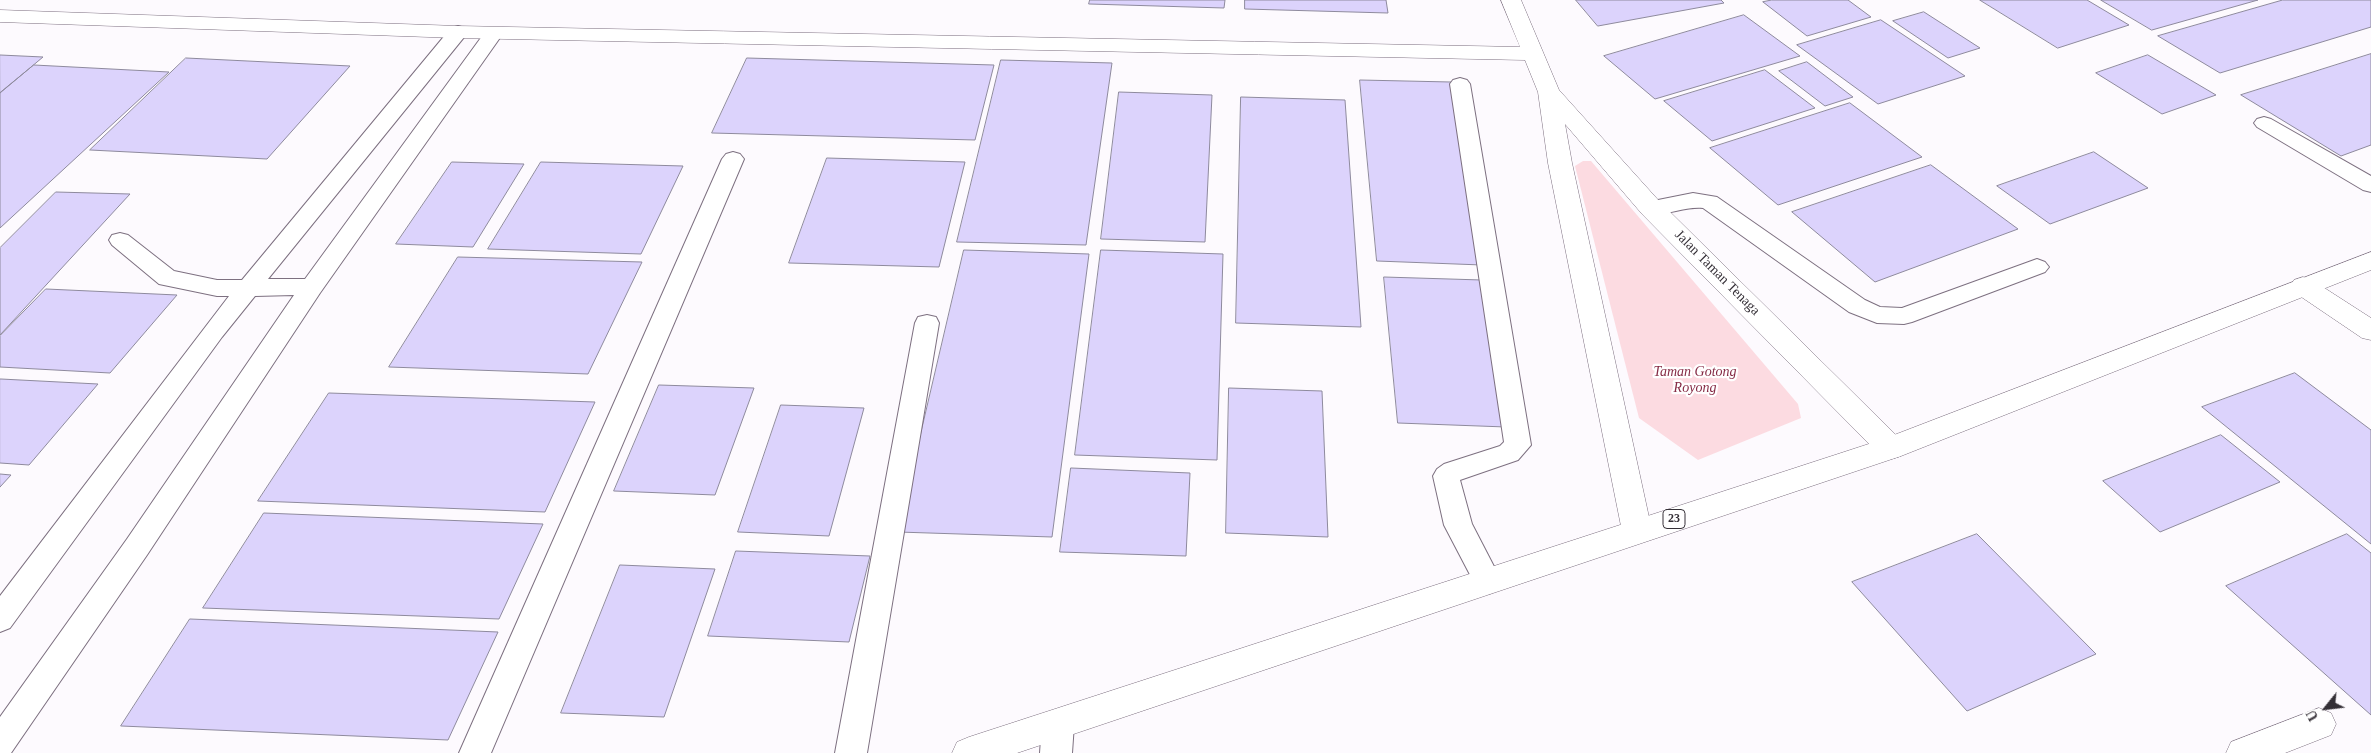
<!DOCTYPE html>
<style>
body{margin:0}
#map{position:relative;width:2371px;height:753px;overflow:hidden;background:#fdfafe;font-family:Georgia,serif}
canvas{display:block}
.north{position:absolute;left:2301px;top:683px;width:50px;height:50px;-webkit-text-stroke:4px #fff;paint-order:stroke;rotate:241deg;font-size:14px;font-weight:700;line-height:20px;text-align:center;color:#342f36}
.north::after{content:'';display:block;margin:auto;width:18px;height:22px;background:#342f36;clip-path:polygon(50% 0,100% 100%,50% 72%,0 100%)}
</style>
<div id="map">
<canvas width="2371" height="753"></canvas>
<div class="north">U</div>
</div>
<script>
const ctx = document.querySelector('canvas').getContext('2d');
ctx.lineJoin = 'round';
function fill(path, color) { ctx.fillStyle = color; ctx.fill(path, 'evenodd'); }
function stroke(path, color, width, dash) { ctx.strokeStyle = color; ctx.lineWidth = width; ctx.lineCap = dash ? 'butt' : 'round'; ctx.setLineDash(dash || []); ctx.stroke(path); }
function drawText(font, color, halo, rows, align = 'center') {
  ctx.font = font + ' Georgia,serif'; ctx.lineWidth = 4.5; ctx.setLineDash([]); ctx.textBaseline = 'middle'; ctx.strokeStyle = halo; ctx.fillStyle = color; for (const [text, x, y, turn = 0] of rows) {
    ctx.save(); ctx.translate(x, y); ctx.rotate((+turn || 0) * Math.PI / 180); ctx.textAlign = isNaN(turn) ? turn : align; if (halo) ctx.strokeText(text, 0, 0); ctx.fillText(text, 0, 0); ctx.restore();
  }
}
fill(new Path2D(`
 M1583,161H1591L1798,404L1801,418L1698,460L1639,418L1575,166Z`), '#fcdbe1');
const building = new Path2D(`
 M1090,0H1225L1224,8L1089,4Z
 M1245,0H1386L1388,13L1245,9Z
 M1576,0H1721L1724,3L1598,26Z
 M1772,0H1848L1871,17L1807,36L1763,2Z
 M1980,0H2087L2129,25L2058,48Z
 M2101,0H2258L2152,30Z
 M2283,0H2371V27L2220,73L2158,36Z
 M1924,12L1980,48L1948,58L1893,21Z
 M1744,15L1800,56L1655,99L1604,56Z
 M1881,20L1965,76L1878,104L1797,45Z
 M2371,54V145L2341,156L2241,95Z
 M0,55L43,57L0,93Z
 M2148,55L2216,95L2162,114L2096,73Z
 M186,58L350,66L267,159L90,150Z
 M747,58L994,65L975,140L712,133Z
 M1001,60L1112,63L1086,245L957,242Z
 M1807,62L1853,97L1825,106L1779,71Z
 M34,65L169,72L0,228V93Z
 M1765,70L1815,108L1712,141L1664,101Z
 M1360,80L1451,82L1482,265L1377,261Z
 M1119,92L1212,95L1205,242L1101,239Z
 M1241,97L1345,100L1361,327L1236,323Z
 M1850,103L1922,157L1778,205L1710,148Z
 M2094,152L2148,188L2050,224L1997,186Z
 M827,158L965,162L939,267L789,263Z
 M452,162L524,164L473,247L396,244Z
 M541,162L683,166L641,254L488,249Z
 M1931,165L2018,229L1875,282L1792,212Z
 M56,192L130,194L0,335V248Z
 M964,250L1089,254L1052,537L898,532Z
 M1101,250L1223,254L1217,460L1075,455Z
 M458,257L642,262L588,374L389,367Z
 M1384,277L1482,280L1506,427L1398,423Z
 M46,289L177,295L110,373L0,367V336Z
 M2295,373L2371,430V544L2202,407Z
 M0,379H1L98,384L29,465L0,463Z
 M659,385L754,388L715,495L614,491Z
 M1229,388L1322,391L1328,537L1226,533Z
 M329,393L595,402L545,512L258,501Z
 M781,405L864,408L829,536L738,532Z
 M2221,435L2280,482L2160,532L2103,481Z
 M1071,468L1190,473L1186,556L1060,552Z
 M0,474L11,475L0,487Z
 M264,513L543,524L499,619L203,608Z
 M1977,534L2096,654L1967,711L1852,582Z
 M2347,534L2371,553V715L2226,586Z
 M736,551L870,556L849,642L708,636Z
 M620,565L715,569L664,717L561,713Z
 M190,619L498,632L448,740L121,726Z`);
fill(building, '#dcd3fc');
stroke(building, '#8e8a9d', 1);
const lane = new Path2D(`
 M458,26L465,28L467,32L465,36L268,279H305L488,28H502L504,32L320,293L147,555L11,753H0V717L127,539L294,295L255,296L222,337L10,628L0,632V596L229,296H217L159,284L112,245L109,240L112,235L120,233L128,235L174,271L217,280H242L451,28Z
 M1460,78L1467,80L1470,84L1531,445L1518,460L1460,480L1472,524L1502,582L1498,590L1488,594L1478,590L1444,525L1433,476L1437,469L1444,464L1500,446L1504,442L1450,84L1453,80Z
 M2264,117L2271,119L2371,176V192L2363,190L2257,127L2254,123L2257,119Z
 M733,152L740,154L744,159L491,753H459L722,159L726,154Z
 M1693,193L1717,197L1865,300L1880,307L1902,308L2037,259L2045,262L2049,267L2045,272L1912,322L1904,324L1877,323L1849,312L1703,208C1683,206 1663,218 1643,213L1640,208L1643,203Z
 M927,315L936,317L939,323L867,753H835L915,323L918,317Z
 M1058,710L1069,714L1074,724L1072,753H1040L1042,724L1047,714Z`);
const street = new Path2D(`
 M1501,0H1521L1559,90L1660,202L1901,440L1905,448L1901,456L1891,459L1881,456L1642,214L1565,124L1572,163L1652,531L1648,540L1637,543L1626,540L1622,531L1548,163L1538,92L1525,60L458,38L0,22V10L458,26L1520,47Z
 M2303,277L2312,280L2371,318V340L2362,338L2294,292L2290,286L2294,280Z
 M2319,708L2331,713L2336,724L2331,735L2285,753H2226L2231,742Z`);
const highway = new Path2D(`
 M2371,252V270L1901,456L1017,753H952L957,742L969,737L1881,440Z`);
stroke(lane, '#7d7080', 2);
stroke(street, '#7d7080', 1);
stroke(highway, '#7d7080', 1);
fill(lane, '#fff');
fill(street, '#fff');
fill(highway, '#fff');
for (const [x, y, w] of [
 [1674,519,22]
]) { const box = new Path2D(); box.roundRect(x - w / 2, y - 9.5, w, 19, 4); ctx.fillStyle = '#fff'; ctx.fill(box); stroke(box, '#342f36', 1); }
drawText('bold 12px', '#342f36', null, [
 ["23",1674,519]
]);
drawText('14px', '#342f36', '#fff', [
 ["Jalan Taman Tenaga",1717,273,45]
]);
drawText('italic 14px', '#862c46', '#fff', [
 ["Taman Gotong",1695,372],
 ["Royong",1695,388]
]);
</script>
